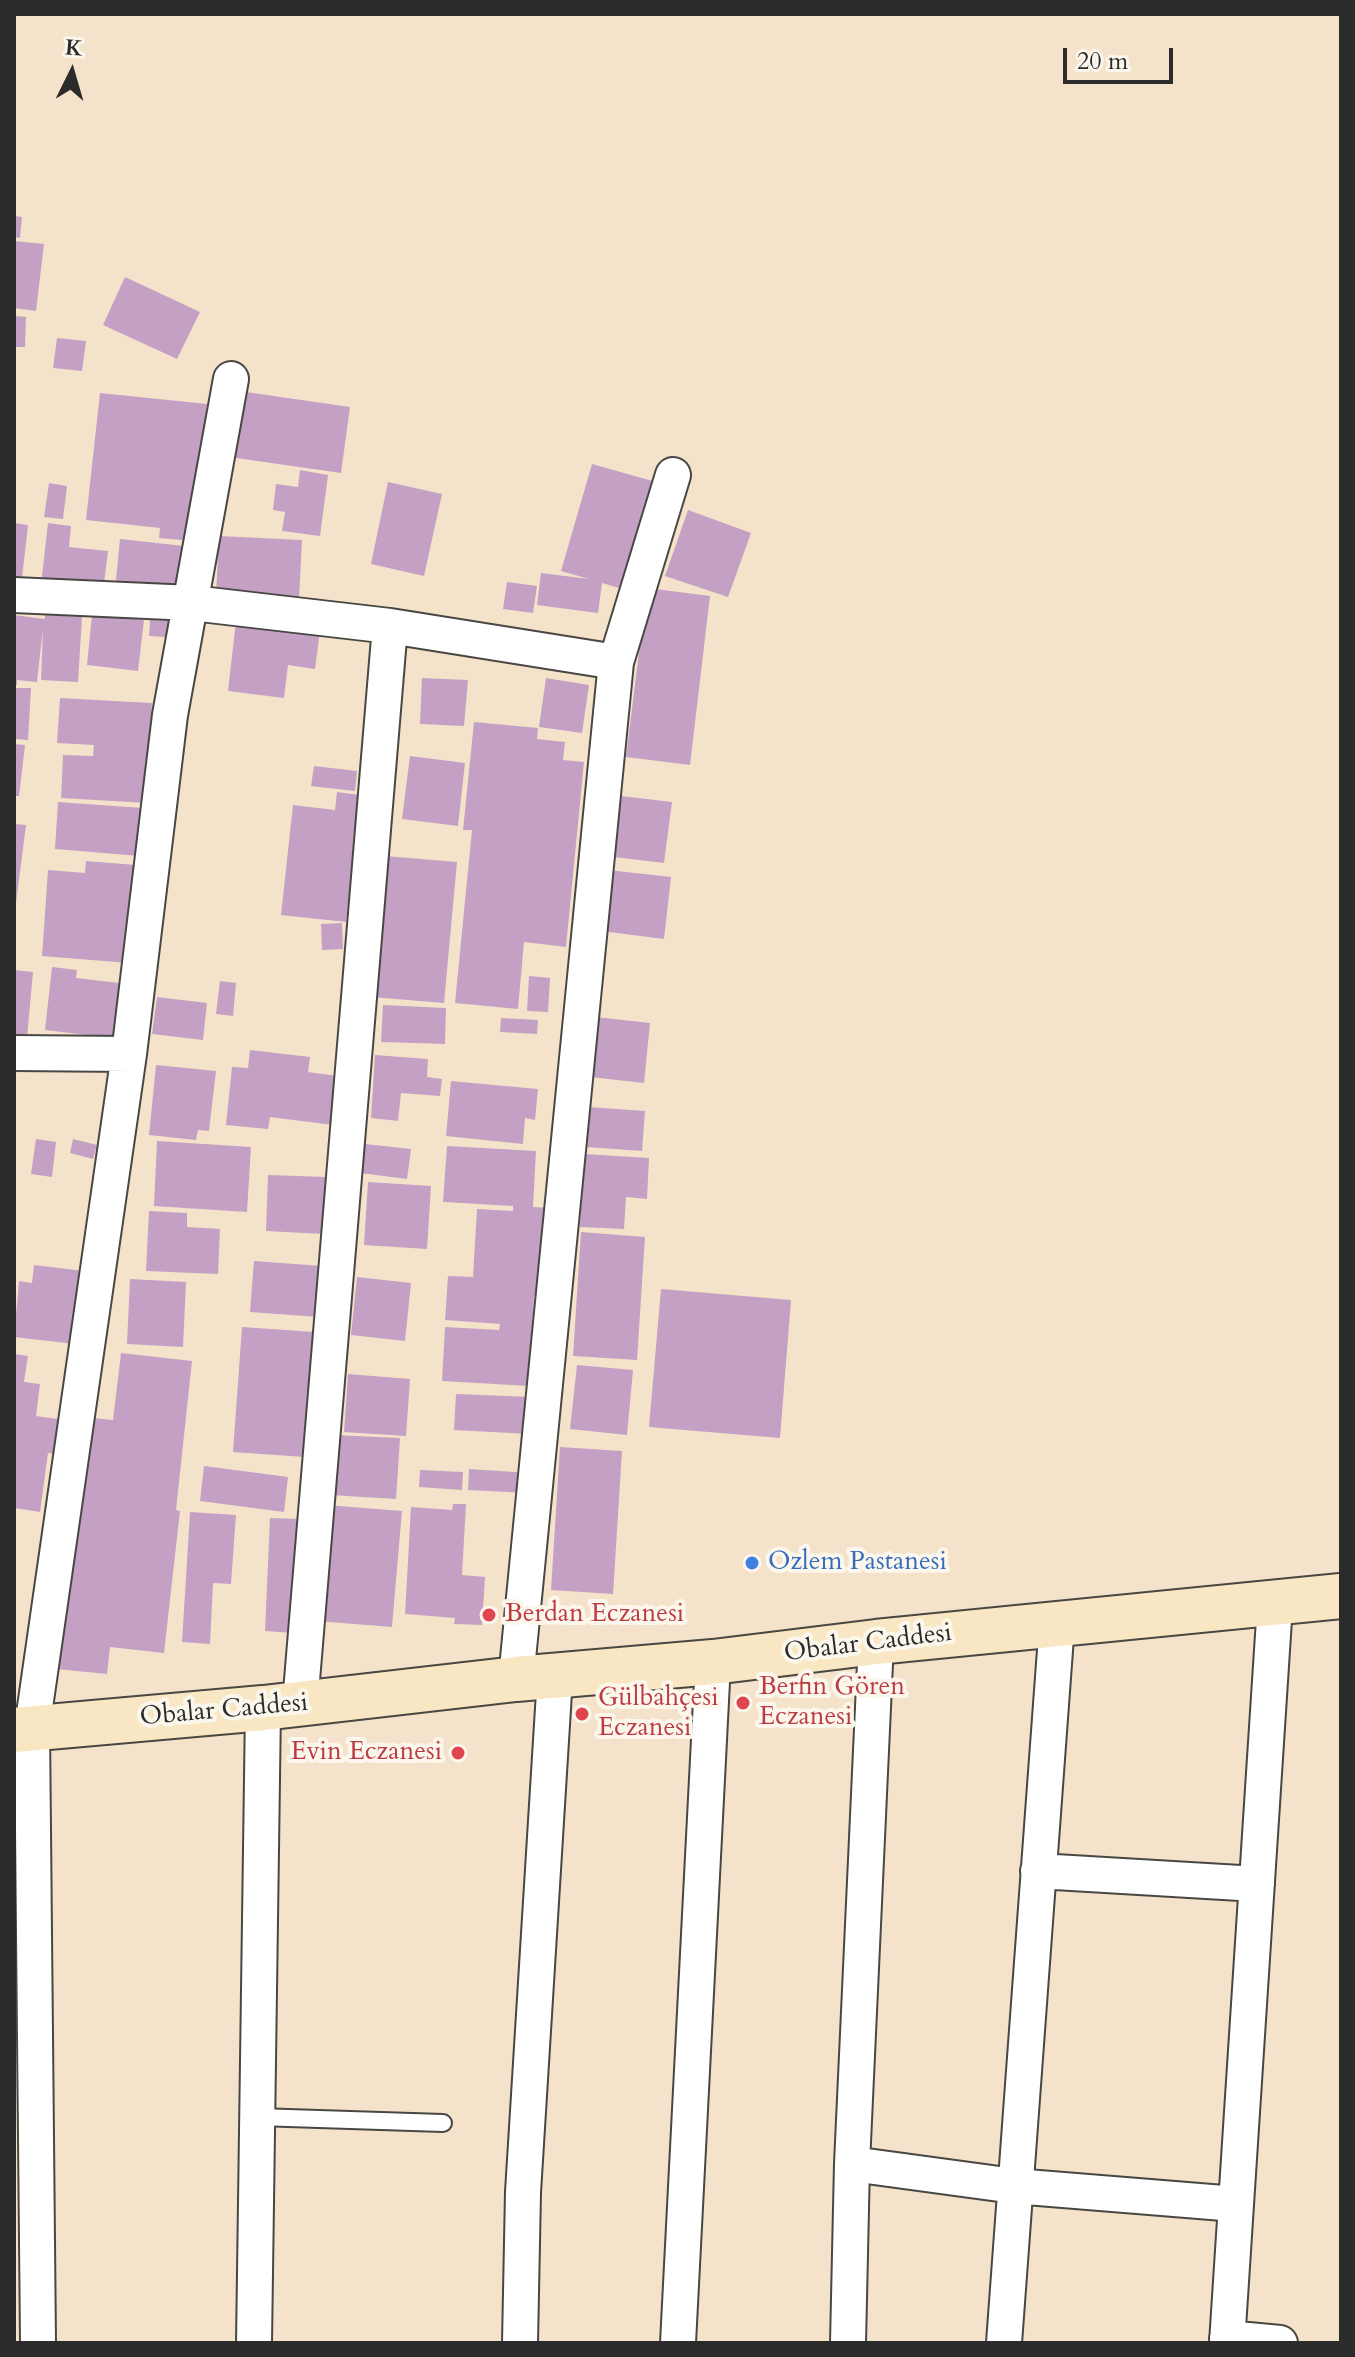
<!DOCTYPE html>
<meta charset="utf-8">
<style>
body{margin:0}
#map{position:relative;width:1355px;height:2357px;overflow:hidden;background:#f4e3ca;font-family:Cardo,serif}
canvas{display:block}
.frame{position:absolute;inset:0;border:16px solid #2b2b2b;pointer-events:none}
.north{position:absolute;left:32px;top:32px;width:80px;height:80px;-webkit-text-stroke:6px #fbf7ec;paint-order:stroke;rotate:5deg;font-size:22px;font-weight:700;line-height:32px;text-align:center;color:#2b2b2b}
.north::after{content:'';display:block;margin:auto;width:28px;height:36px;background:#2b2b2b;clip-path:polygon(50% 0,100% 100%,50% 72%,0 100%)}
.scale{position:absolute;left:1063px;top:48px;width:110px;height:36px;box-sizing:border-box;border:4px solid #2b2b2b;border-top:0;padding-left:10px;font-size:24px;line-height:28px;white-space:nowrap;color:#2b2b2b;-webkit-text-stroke:6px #fbf7ec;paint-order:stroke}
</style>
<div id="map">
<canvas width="1355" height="2357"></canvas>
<div class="frame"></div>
<div class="north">K</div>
<div class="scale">20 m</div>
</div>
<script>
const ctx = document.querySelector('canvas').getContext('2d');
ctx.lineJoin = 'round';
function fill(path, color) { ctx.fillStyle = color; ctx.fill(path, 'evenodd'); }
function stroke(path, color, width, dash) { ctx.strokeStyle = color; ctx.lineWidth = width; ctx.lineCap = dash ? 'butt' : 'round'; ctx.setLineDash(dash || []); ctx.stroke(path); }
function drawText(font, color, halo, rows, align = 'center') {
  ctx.font = font + ' Cardo,serif'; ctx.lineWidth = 8; ctx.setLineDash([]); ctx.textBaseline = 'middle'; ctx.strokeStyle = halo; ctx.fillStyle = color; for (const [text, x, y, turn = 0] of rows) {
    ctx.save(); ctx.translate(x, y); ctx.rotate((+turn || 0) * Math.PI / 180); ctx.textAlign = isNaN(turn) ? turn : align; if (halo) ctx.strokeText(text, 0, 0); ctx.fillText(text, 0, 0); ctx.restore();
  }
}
fill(new Path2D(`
 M14,216L22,217L20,238L14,237Z
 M14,241L44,244L36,311L14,308Z
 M125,277L200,312L177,359L103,325Z
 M14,316L26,317L25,347H14Z
 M57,338L86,341L82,371L53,368Z
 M239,391L350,407L341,473L229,457Z
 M100,393L207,404L192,541L159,538L160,528L86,520Z
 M592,464L656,482L626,590L602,583L598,613L537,605L541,573L589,579L561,571Z
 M300,470L328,475L320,536L282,531L285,512L273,510L276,484L298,487Z
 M388,482L442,494L424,576L371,564Z
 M49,483L67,486L63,519L44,517Z
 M688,510L751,533L728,597L665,576Z
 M14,523L28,525L21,587L14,586Z
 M48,523L71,526L69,547L108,551L103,592L41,585Z
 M219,536L302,540L299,599L216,595Z
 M120,539L184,546L179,597L115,590Z
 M507,582L537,586L533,613L503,609Z
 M647,588L710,596L690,765L626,757Z
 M14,615L45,619V615L82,617L78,682L41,680L43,628L37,682L17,680V685L14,684Z
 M92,615L144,620L138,671L87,665Z
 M150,620L180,622V638L149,636Z
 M236,621L320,631L315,669L288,665L284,698L228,691Z
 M422,678L468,680L464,726L420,724Z
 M546,678L589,685L582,733L539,727Z
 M14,688H31L28,740L14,739Z
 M60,698L152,703L146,803L61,798L63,755L93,756L94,745L57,743Z
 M474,722L538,728L537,739L565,742L563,760L584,762L566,947L524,942L518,1009L455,1003L472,830H463Z
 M14,744L25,745L19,796H14Z
 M410,756L465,763L458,826L402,819Z
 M314,766L357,771L355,791L311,786Z
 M337,792L360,795L346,922L281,915L293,805L335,810Z
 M613,795L672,802L664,863L605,856Z
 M58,802L143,808L139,856L55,849Z
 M14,824L26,825L16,903H14Z
 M385,856L457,862L444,1003L372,997Z
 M86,861L136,865L128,963L42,956L48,870L85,873Z
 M608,870L671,877L664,939L601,931Z
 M342,923L343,949L322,950L321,924Z
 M52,967L77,970L76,978L128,984L121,1039L45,1030Z
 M14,970L33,972L27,1038L14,1037Z
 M529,976L550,978L548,1012L527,1011Z
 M220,981L236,983L233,1016L216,1014Z
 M157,997L207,1003L203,1040L152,1034Z
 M383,1005L446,1008L445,1044L381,1042Z
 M596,1017L650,1023L644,1083L590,1077Z
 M501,1018L538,1020L537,1034L500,1032Z
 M250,1050L310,1057L308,1072L338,1076L333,1125L270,1117L268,1129L226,1125L232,1067L248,1068Z
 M375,1055L428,1059L427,1077L442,1079L440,1096L401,1093L398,1121L371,1118Z
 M156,1065L216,1071L209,1131L198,1130L196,1140L149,1135Z
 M451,1081L538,1089L535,1120L525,1118L523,1144L446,1136Z
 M588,1107L645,1111L642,1151L586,1147Z
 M36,1139L56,1142L52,1177L31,1174Z
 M73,1139L97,1145L93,1159L70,1153Z
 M157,1141L251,1147L247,1212L154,1206Z
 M365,1144L411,1149L407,1179L360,1173Z
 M447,1146L536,1151L533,1207L550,1208L546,1296H534L529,1386L442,1381L445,1327L499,1330L500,1324L445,1320L448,1276L473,1277L477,1209L513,1211V1206L443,1202Z
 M584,1154L649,1158L647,1199L626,1197L624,1229L580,1227Z
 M268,1175L327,1177L324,1234L266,1231Z
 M368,1182L431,1186L427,1249L364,1245Z
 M149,1211L187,1213V1227L220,1229L218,1274L146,1271Z
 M581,1232L645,1237L637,1360L573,1356Z
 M254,1261L322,1266L318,1317L250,1312Z
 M34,1265L84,1271L75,1344L14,1337L19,1281L32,1283Z
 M357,1277L411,1283L405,1341L351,1335Z
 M130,1279L186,1282L183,1347L127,1344Z
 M661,1289L791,1300L780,1438L649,1427Z
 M242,1327L314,1332L305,1457L233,1452Z
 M121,1353L192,1361L176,1510L180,1511L164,1653L110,1647L107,1674L56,1669L84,1417L113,1420Z
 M14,1354L28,1356L24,1382L40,1384L36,1416L65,1420L76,1457L48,1453L40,1512L14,1508Z
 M577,1365L633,1370L627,1435L570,1429Z
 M348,1374L410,1379L406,1436L344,1432Z
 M456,1394L531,1397L529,1434L454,1430Z
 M334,1435L400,1438L396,1499L330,1495Z
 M560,1447L622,1451L613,1594L551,1590Z
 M204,1466L288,1477L284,1512L200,1501Z
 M469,1469L530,1473L528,1493L468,1490Z
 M420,1470L463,1472L462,1490L419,1487Z
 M453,1504H466L462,1575L485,1577L482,1625L454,1624L455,1618L405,1614L411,1507L452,1510Z
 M327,1505L402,1511L392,1627L317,1621Z
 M190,1512L236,1515L231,1584L213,1583L210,1644L182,1642Z
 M270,1518L299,1519L294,1633L265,1631Z`), '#c4a1c4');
const service = new Path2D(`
 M257,2117L443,2123`);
const minor = new Path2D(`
 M14,595L192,603L390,626L616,662L673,475
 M14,1053L129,1054
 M516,1679L616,662
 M300,1704L390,626
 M1038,1871L1257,1884
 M852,2164L1014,2186L1236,2204
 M1227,2338L1280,2343
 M38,2343L32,1728L129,1054L170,715L231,379
 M254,2343L263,1708
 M520,2343L523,2192L555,1676
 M678,2343L713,1662
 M848,2343L852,2164L876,1642
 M1004,2343L1057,1623
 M1227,2343L1275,1604`);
const secondary = new Path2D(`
 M14,1730L263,1708L516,1679L713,1662L876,1642L1341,1596`);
stroke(service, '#494743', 20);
stroke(minor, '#494743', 38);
stroke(secondary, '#494743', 48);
stroke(service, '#fff', 16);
stroke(minor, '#fff', 34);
stroke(secondary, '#f9e7c3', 44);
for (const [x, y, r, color] of [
 [752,1563,8,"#3f7fe0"],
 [489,1615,8,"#e0444e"],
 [743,1703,8,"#e0444e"],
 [582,1714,8,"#e0444e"],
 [458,1753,8,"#e0444e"]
]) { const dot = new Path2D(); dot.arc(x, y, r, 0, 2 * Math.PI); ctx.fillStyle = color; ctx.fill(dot); stroke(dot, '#fbf7ec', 3); }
drawText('26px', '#366cbe', '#fbf7ec', [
 ["Ozlem Pastanesi",768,1563]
], 'left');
drawText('26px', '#be3a42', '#fbf7ec', [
 ["Berdan Eczanesi",505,1615],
 ["Berfin Gören",759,1688],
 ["Eczanesi",759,1718],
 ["Gülbahçesi",598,1699],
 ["Eczanesi",598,1729],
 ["Evin Eczanesi",442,1753,"right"]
], 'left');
drawText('26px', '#2b2b2b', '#fbf7ec', [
 ["Obalar Caddesi",868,1644,-7],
 ["Obalar Caddesi",224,1711,-5]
]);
</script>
